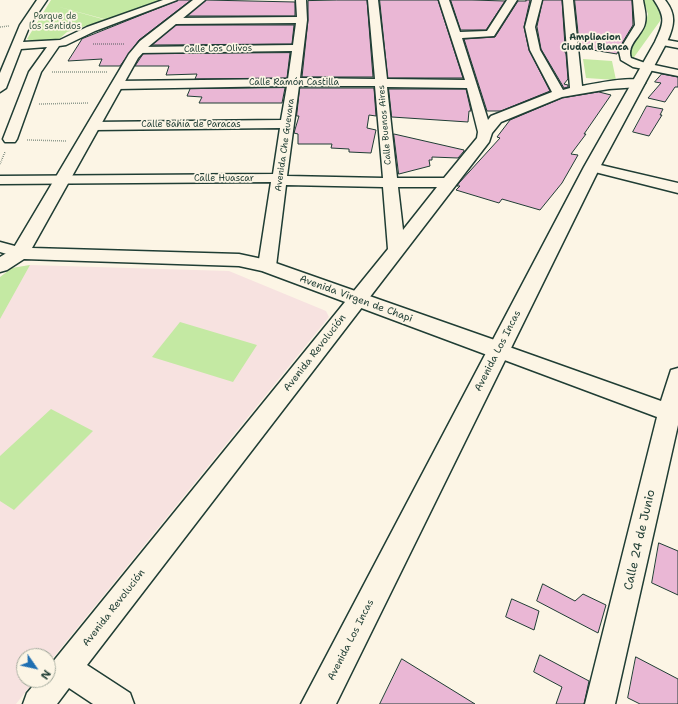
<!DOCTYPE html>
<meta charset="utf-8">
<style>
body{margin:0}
#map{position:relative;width:678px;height:704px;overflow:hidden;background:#fcf5e5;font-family:"Shantell Sans",sans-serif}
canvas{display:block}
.north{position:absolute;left:16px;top:648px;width:40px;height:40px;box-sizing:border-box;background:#fcf5e5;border:1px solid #a4ab9e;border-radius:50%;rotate:124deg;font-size:11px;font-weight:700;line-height:16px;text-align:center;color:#1f3d34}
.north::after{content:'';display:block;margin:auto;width:14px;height:18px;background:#1f6fb2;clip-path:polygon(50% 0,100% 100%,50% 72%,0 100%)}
</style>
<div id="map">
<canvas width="678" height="704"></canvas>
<div class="north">N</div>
</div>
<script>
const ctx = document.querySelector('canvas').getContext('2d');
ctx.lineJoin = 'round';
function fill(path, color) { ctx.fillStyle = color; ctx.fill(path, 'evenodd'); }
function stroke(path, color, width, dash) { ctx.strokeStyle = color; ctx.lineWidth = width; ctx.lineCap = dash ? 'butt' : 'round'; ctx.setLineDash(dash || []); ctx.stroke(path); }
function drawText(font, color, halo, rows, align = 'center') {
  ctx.font = font + ' "Shantell Sans",sans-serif'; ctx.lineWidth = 3.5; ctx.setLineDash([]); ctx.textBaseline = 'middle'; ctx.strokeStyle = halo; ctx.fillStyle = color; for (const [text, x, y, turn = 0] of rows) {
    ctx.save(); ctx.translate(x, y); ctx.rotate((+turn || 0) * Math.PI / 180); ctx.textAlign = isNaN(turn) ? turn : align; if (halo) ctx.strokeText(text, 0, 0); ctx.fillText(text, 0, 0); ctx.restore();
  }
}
fill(new Path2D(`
 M30,265L229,271L326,311L329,317L48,664V656H24V680H35L16,704H0V277L12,268Z`), '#f7e2e0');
fill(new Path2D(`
 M51,0H165L108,20L56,6L106,20L67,32L58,40L32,41L27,39Z
 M643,0H654L661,11L660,21L632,60L628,52L645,24L648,14Z
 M583,59L612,61L616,80L586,78Z
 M30,265L0,319V277L12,268Z
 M180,322L257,345L233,382L152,357Z
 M51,409L93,431L14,510L0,501V456Z`), '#c4e9a3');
const building = new Path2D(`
 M179,0H191L139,40L120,66H99L102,59L68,61L82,39Z
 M206,0L295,2V16H187Z
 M337,0H367L373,77H302L308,20V1Z
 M380,0H438L463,78H388Z
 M451,0H472L505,1L486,30H461Z
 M526,0H530L524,27L529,50L550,91L501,111H487L464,39L495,37L518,1H526Z
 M543,0H562L565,46H562L566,54L568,79L564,84L568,85V87L564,88L541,49L537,27Z
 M575,0H632L633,25L618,50L617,54L580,48Z
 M176,25H294L292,44L152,45Z
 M290,53L287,78L195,79L197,74L166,75L169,66H135L143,54Z
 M662,74L678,77V87H675L665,102L648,98L661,83L655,82Z
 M285,88L282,103H199L202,97L187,96L190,89Z
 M300,88H374L376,116L369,115L367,128L376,130L371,153L349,152V149L331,148L332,144H298V134L294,133L299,116H297Z
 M389,89H466L471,111H469L468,122L392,117Z
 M599,92L611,95L584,134H586L571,154L578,155L562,183L540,210L502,199L499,203L456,190L460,186H457L459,183L500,138L497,137L510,120L562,98Z
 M647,106L663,109L660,115H662L649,136L633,132Z
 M394,134L464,150V151L458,158L432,157V160H429L430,166L399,174Z
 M659,543L678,551V595L652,583Z
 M543,584L575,601L583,594L606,605L598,633L537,601Z
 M512,599L539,611L534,630L506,617Z
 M540,655L589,681L584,704H556L562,687L534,672Z
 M636,657L678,679V704H640L628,698Z
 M402,659L475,704H380Z`);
fill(building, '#eab7d5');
stroke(building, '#1f3d34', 1);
const minor = new Path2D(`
 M37,0H47L30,25L23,42L60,40L87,27L163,0H177L95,31L66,45L59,46L41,72L17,139L15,142H5L3,139L29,72L47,47L21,49L6,88L0,92V73L20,25Z
 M296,0H306L307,20L300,78L375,79L368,0H378L387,79L465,80L439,0H449L460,32L487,31L507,0H517L494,36L462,38L488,120L491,116L552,92L530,50L525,27L532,0H542L535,27L540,50L563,90L570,88L563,0H573L582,86C593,84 639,74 645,83L639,87L609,89L562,97L501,122L492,133L489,142L87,665L130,693L134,704H93L69,688L57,704H23L27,693L38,680H48V668L56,658L388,249L383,187L286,185L276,266L273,270L267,272L261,270L258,266L271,182L0,184V176L273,174L280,128L94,130L89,129L87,126L89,123L94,122L281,120L287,86L117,89L111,85L117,81L288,79L292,51L138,53L133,50L138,47L293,45L296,23L174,24L169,21L174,18L297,17ZM299,86H375L383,178L287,176ZM387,87L467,88L478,132L477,138L444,178H397ZM398,187H437L403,230Z
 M633,0H643C644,7 647,15 645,23C643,35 626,44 631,58L645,63L678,70V76L633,67L621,60L619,51L635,25Z
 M661,39L678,42V48L657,44L656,42L657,40Z
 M592,163L678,183V193L587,170L585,167L587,164Z
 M0,242L26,249L29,253L26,257L20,258L0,252Z
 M498,343L661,401L671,370L678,368V425L615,704H585L657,417L491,355L488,350L491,345Z`);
const tertiary = new Path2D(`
 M193,0H205L148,47L138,58L32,248L239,254L267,260L506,344L509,350L506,356L498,358L490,356L262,271L239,266L24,259L7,270L0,272V257L13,249L129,54L140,41Z`);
const secondary = new Path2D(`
 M654,0H665C677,15 674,26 667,42L600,167L336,704H301L584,167L655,42C664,23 666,18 654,0Z`);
stroke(minor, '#1f3d34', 3);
stroke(tertiary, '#1f3d34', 3);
stroke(secondary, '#1f3d34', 3);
stroke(new Path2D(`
 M0,27L9,26
 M93,44H124
 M52,72H107
 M39,104L88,103
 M27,140L66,141
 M0,164L5,152`), '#1f3d34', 1.5, [0.5, 1.5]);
fill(minor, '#fcf5e5');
fill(tertiary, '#fcf5e5');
fill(secondary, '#fcf5e5');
drawText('9px', '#405f4a', '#fcf5e5', [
 ["Parque de",55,17],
 ["los sentidos",55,27]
]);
drawText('bold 9px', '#1f3d34', '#fcf5e5', [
 ["Ampliacion",595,38],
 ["Ciudad Blanca",595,48]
]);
drawText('9px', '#1f3d34', '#fcf5e5', [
 ["Calle Los Olivos",218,49,-1],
 ["Calle Ramón Castilla",294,83],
 ["Calle Bahía de Paracas",191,125],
 ["Calle Buenos Aires",385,125,-95],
 ["Avenida Che Guevara",285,145,-82],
 ["Calle Huascar",224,179]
]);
drawText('10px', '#1f3d34', '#fcf5e5', [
 ["Avenida Virgen de Chapi",356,299,20],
 ["Avenida Los Incas",498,351,-63],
 ["Avenida Revolución",315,353,-52],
 ["Avenida Revolución",114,608,-52],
 ["Avenida Los Incas",351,640,-63]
]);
drawText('12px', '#1f3d34', '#fcf5e5', [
 ["Calle 24 de Junio",640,540,-77]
]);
</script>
